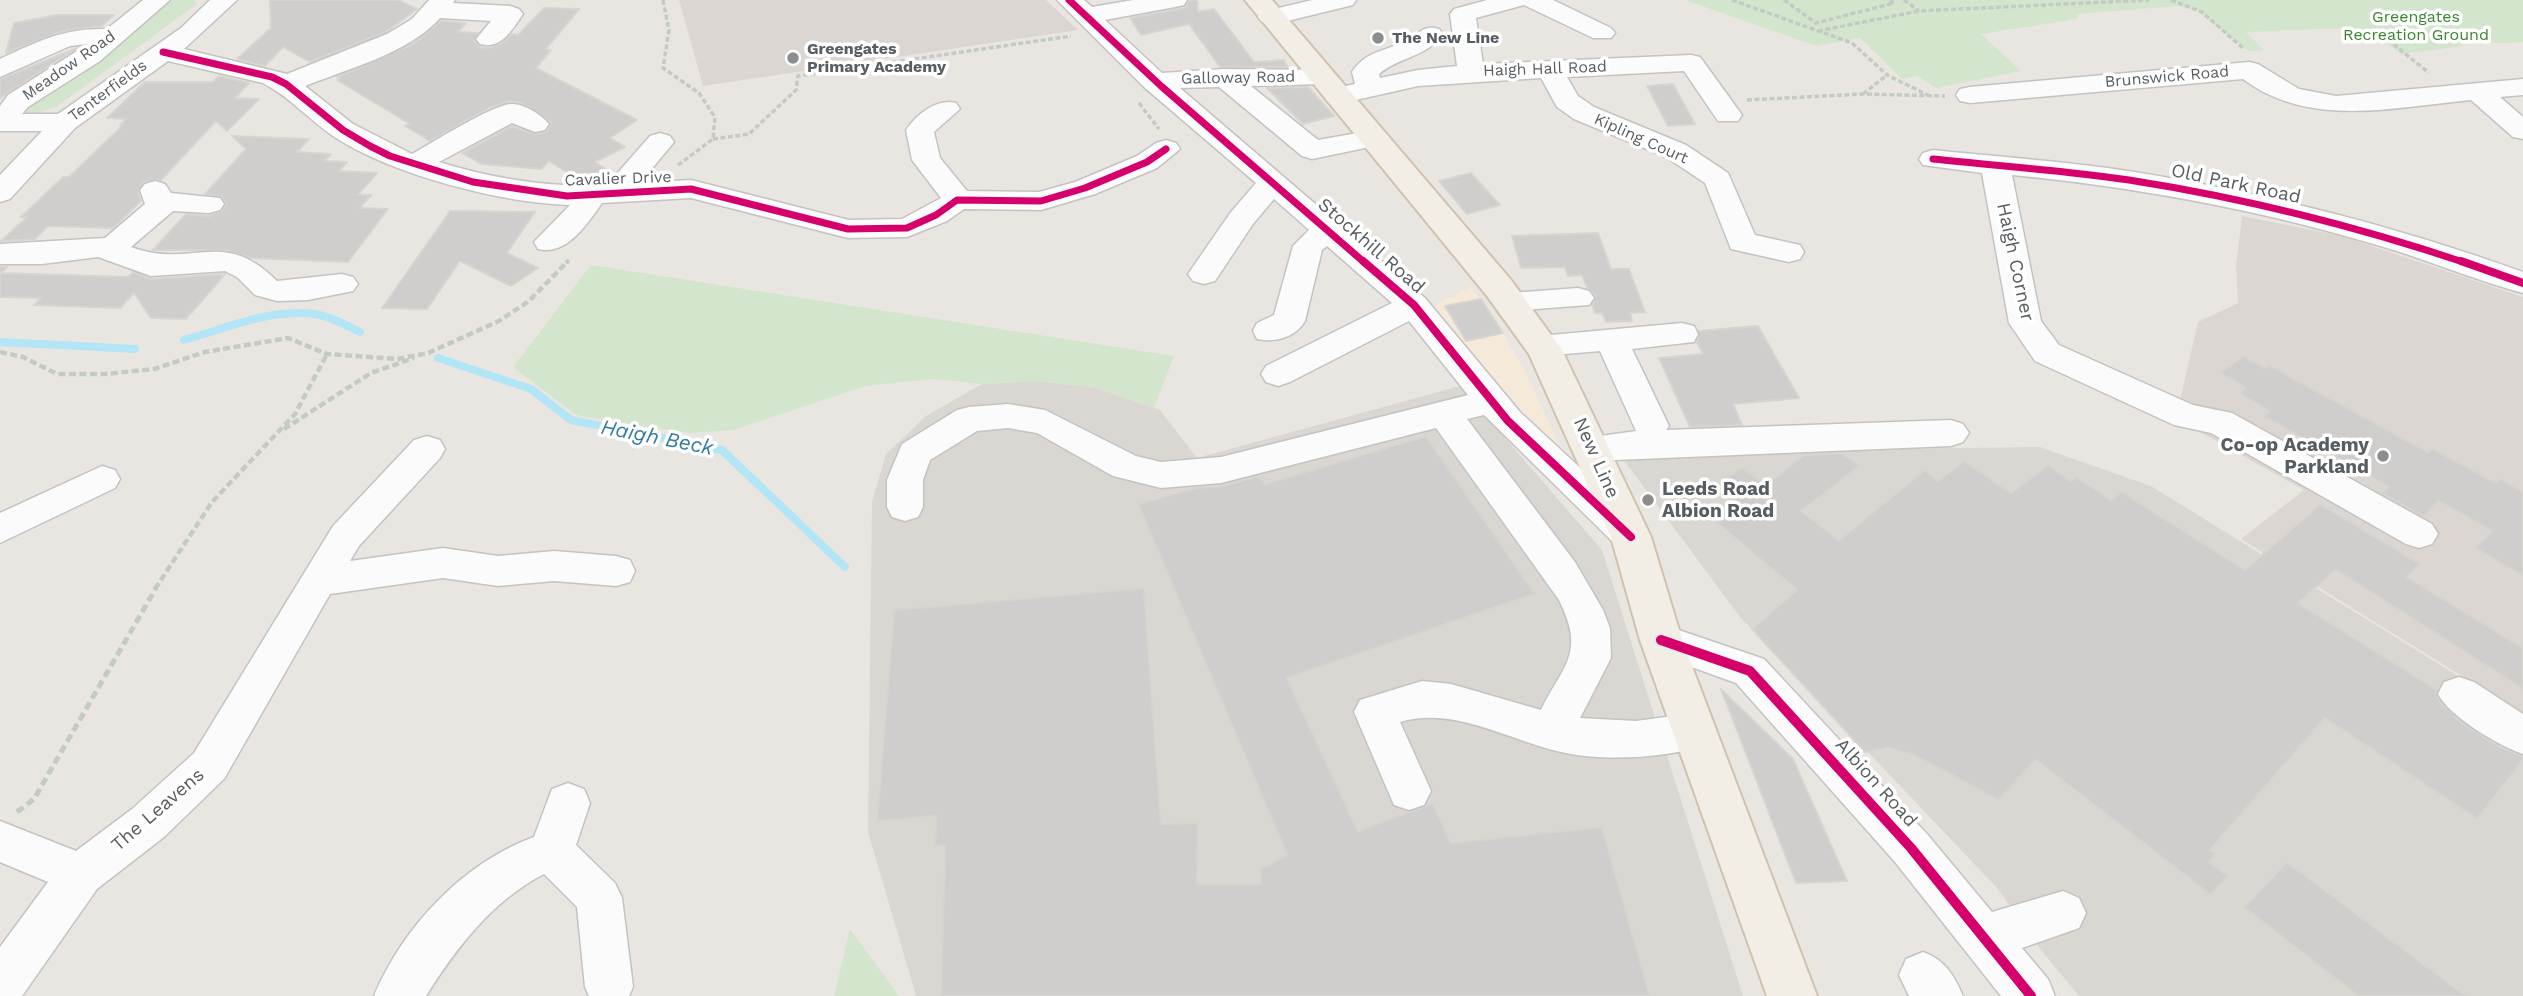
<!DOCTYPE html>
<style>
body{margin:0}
canvas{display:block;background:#e9e6e2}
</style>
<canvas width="2523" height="996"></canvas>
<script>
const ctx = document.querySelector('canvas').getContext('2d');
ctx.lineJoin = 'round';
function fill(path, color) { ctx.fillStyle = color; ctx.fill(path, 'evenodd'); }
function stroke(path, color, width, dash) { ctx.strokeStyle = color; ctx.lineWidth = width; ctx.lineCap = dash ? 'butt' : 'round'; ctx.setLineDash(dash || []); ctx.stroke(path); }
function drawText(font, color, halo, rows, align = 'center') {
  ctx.font = font + ' "Work Sans",sans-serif'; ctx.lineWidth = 7; ctx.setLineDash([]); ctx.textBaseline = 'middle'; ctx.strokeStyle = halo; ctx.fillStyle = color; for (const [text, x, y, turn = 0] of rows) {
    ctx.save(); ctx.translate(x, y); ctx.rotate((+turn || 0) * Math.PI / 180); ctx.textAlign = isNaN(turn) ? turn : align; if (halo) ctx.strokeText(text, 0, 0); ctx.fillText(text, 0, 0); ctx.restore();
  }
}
fill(new Path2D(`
 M1471,287L1503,333L1529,379L1560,448L1531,428L1428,308Z`), '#f5e9d9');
fill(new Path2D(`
 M1034,381L1094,387L1160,410L1197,458L1460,386L1602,550L1743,996H916L868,832L872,502L886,454L926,416L982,384Z
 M2040,447L2151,486L2523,716V996H2079L2041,950L1997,888L1740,617L1623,459L1639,452Z`), '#dad7d3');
fill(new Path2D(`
 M679,0H1046L1078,30L703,86Z
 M2242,216L2342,236L2523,297V714L2241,539L2304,490L2182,422L2179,405L2198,322L2238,303L2236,265Z`), '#dbd6d1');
fill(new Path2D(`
 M169,0H194L197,4L59,105L35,114H20L21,110Z
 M1685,0H2523V42C2501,44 2482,41 2459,43L2463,46L2401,54L2377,35L2348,28L2246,32L2264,50L2249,51L2195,10L2177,6L2077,14V19L1981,34L2021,71L1936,88L1917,76L1902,79L1860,38L1816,46Z
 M591,265L661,276L1174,356L1154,408L1094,387L1034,381L982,384L933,379L865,386L733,430L689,433L576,415L513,367Z
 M850,929L899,996H834Z`), '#d3e5cc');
stroke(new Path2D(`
 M184,340C224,329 271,308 314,314C330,316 345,325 360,332
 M0,342L135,349
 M438,358L531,389L571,420L722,450L845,567`), '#b2e5f6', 8);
const building = new Path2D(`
 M270,0H398L417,9L386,32L310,62L283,47L265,66L237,59L271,28Z
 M1190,0H1197L1198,12L1214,9L1254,62L1284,60L1287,67H1220L1189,24L1141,35L1130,18L1185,8Z
 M544,8L579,9L546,49L551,50L536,68L637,120L610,138L625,147L595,162L613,174L609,178L568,173L549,161L541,169L481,164L462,153L512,126L534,134L547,131L551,122L522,103L510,101L489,108L430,141L405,126L410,124L337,80L340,78L337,77L413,44L441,21L466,23L458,32L478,33L474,41L480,47L488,48L501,44L512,34L518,35Z
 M58,15H114L102,26L63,31L6,53L14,23Z
 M77,48L7,93L0,98V79Z
 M219,76L249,83L235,98L259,99L227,131L216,121L161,180L143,182L138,191L141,201L113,228L48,226L35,239L1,241L27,217H21L63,177H69L123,125H120L126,119L107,118L145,82H213Z
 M1673,84L1695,124L1668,126L1647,86Z
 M1308,87L1334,116L1303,124L1267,88Z
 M232,136L309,139L297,152L331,154L324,161L347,162L339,171L377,173L358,195H371L360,208L388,209L348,262L251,258L223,250H153L186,214L209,216L222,211L226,205L222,197L205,194L246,149Z
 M1471,173L1500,205L1467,214L1439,181Z
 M450,211L535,212L507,253L538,268L511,286L460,261L427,309L382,308Z
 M1598,233L1611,269H1629L1645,312L1630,313L1632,321L1606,322L1602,313H1595L1592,305L1596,296L1587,288L1582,275L1568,276L1565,267L1521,268L1512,236Z
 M0,267H7L1,273L128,277L133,272L151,279L225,274L186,319L151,318L134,293L120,308L34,305L41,298L0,297Z
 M1481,299L1503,333L1466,341L1445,306Z
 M1758,326L1799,398L1733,404L1742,425L1690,427L1659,358L1703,354L1697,343L1699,331Z
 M2243,356L2265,368L2269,365L2428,452L2432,448L2496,483L2500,479L2523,492V576L2475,548L2492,531L2439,501L2424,517L2382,493L2389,487L2264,416L2270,411L2240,394L2246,388L2220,373Z
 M1426,436L1535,594L1287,678L1358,831L1433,803L1451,843L1602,827L1650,996H941L945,846H935L936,816L877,821L894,610L1144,588L1161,824L1198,823L1197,884H1261L1260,869L1287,855L1138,504L1196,488L1222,486L1257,476L1265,484Z
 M1841,453L1860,466L1801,511L1839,540L1925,470L1938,481L1964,461L2011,493L2048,465L2071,481L2077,477L2111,500L2122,492L2245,570L2320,504L2420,564L2407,577L2523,648V689L2336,570L2298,603L2437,690L2436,695L2442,704L2462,723L2500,747L2523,756V760L2477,819L2325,718L2210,850L2216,854L2209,862L2228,876L2211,895L2036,760L1998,800L1912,754L1887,748L1865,752L1752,629L1797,590L1711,518L1734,502L1717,484L1742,468L1766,485L1804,455Z
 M1721,689L1793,759L1847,881L1796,883Z
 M2287,862L2466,996H2358L2244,907Z`);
fill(building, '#d0cecc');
stroke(building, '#d8d5d1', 2);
const minor = new Path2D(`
 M143,0H170L100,61L28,107L22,114H58L181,28L210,0H237L184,49L287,74L387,34L412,19L429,0H455L453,3L510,6L519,9L523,14C512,30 501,50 480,44L476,39L491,21L440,18C408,54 349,68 305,86L353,124L412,154C432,143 492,105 511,104C523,103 542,115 549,124L545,130L535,132L512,123L439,162C494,179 550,188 607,185L650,136L660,133L670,136L674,142L640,183L691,180L849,220L902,219L941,198L912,160L906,130C917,114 937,98 956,103L960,109L934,132L940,158L967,191L1039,192L1075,182L1137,156L1156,143L1166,140L1176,143L1180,149L1157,168L1095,194L1041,210L964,209L947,221L907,237L848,238L691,198L602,203C587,224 567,256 538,249L534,242L570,205C501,203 394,175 336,138C310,121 290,97 263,83L168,61L75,128L10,199L0,202V175L42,131H0V106L8,95L88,44L70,46L0,77V59C39,41 63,28 107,29Z
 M1057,0H1084L1092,7L1133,0H1187L1184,5L1175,7L1105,20L1162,73L1223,69L1331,70L1335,76L1331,82L1322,84L1251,86L1318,140L1374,130L1384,132L1388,138L1384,144L1312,159L1302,156L1219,87L1180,88L1425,298L1520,412L1644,527L1650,537L1644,547L1631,551L1618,547L1484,415L1467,419L1575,562L1603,610L1610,628L1611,658L1580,718L1636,721L1695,713L1710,718L1716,731L1710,744C1669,758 1603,762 1561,752C1508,740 1454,706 1400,722L1431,791L1424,805L1409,810L1394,805L1354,712L1360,700L1422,681L1451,684L1541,710C1563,665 1586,654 1559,600L1436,428L1221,483L1161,488L1113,476L1037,433L1008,428L977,431L930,460L923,480V507L918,517L905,521L892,517L887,507V480L902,444L957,410L969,407L1008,404L1045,410L1136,456L1161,462L1221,457L1468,395L1409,321L1290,382L1278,386L1266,382L1261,374L1266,366L1392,303L1327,246L1322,250L1305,321C1296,337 1275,343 1257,339L1253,331L1257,323L1274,315L1293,246L1309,230L1274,199L1253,224L1215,281L1204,284L1193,281L1188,274L1231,212L1256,183L1144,87Z
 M1312,0H1356L1353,5L1271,25L1262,22L1258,17L1262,12Z
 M1487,0H1553L1611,28L1615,33L1611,38H1593L1524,5L1476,18L1483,64L1691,55L1700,57L1742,115L1738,121H1718L1684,71L1567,77L1578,96L1594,107L1686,145L1728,173L1755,235L1800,245L1804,252L1800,259L1789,262L1731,249L1705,183L1666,157L1574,119L1557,107L1541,78L1418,86L1338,104L1328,102L1324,96L1328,90L1355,84L1352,72C1366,51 1384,51 1405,42C1420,36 1420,24 1439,29L1443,34C1426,58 1400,56 1379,74L1380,78L1418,70L1457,66L1450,14L1454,9Z
 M2249,62L2258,64L2299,89L2336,96L2523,79V95L2500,97L2523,117V139L2513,137L2471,100C2394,107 2310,129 2243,79L1970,103L1960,101L1956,95L1960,89L1970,87Z
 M1933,150C1998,157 2063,161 2128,171C2262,192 2395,226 2523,272V293C2474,280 2426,259 2377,245C2257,209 2135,187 2012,175L2041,321L2059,345L2193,405L2232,413L2432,524L2438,534L2432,544L2419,548L2406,544L2211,433L2174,425L2035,361L2009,323L1982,173L1923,165L1919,159L1923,153Z
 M155,181L165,184L171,193L220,198L224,204L220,210L209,213L173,211L131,247C192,270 222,226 277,281L342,274L353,277L358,284L353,291L308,300L277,301L255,295L237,277L225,271L151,276L98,257L42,264H0V244L105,238L145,204L140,190L145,184Z
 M1578,288L1589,291L1594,298L1589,305L1509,311L1498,308L1493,301L1498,294Z
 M1682,323L1694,326L1698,334L1694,342L1632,349L1669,426L1666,430L1951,420L1963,424L1969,433L1963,442L1951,446L1592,461L1579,457L1574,448L1579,439L1636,431L1600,351L1541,356L1529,353L1524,345L1529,337Z
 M427,436L440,440L445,449L440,458L359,546L350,561L443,548L498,556L554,551L616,556L630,560L635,571L630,582L616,586L554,581L498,586L443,578L330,594L224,779L164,837L97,889L22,996H0V947L48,882L0,862V821L76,851L132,809L194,753L333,526L414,440Z
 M102,466L115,470L120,479L115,488L0,543V513Z
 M1661,624L1764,659L1927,834L1992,912L2063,891L2079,898L2086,913L2079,928L2022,948L2048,979L2055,996H2001L1895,862L1736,683L1647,651L1641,640L1647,629Z
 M2459,677L2474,682L2523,714V754C2499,746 2450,717 2438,694L2444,682Z
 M568,783L584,789L590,803L576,845L615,883L622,898L633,987L629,996H589L585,987L577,907L544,874C492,901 456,948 426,996H374C403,927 463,863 534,837L552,789Z
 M1923,952C1945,960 1954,975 1963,996H1909L1899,975L1906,959Z`);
const major = new Path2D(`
 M1245,0H1272L1511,280L1562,350L1651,537L1682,640L1817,996H1767L1640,640L1611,537L1529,354L1487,296Z`);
stroke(minor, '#c4c3c3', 3);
stroke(major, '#d1c2af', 4);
stroke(new Path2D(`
 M663,0L669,30L663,68L699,93L715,117L713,139L677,166
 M1732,0L1852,43L1887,75L1928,95
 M1784,0L1816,23L1894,3L1889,0
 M1904,0L1919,11
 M2171,0L2202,12L2244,49
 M2376,30L2429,73
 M1818,31L1919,11L2149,0
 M1863,94L1887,75
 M1747,100L1862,94L1945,96
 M1139,103L1159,129
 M713,139L749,134L796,90L798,76L1071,36
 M566,263L569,260`), '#c4cac6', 3.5, [5, 2.5]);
stroke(new Path2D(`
 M0,352L23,357L57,374H105L154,369L205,352L288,338L327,354L397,359L428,353L499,321L529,301L568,261
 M284,429L371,373L414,358
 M155,589L212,502L295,414L327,354`), '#c4cac6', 4.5, [7, 3.5]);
stroke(new Path2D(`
 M17,812L34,799L156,588`), '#c4cac6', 5, [8, 4.5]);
fill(minor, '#fcfbfb');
fill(major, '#f2ede5');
stroke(new Path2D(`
 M1069,0L1161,86L1365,263
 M163,52L272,77L286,84L343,130L370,146L390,156L473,182L567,196L691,189L848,229L907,228L936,215L957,200L1041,201L1085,188L1147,162L1166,149
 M1933,159C1998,166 2064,170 2129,180C2244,198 2356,226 2466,263`), '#d6006c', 7);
stroke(new Path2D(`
 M1363,261L1414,305L1508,421L1631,537
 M2461,261L2523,283`), '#d6006c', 8);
stroke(new Path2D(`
 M1661,640L1750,671L1911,848L2031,996`), '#d6006c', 10);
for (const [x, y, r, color] of [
 [1378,38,7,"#8b8d8e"],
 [793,58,7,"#8b8d8e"],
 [2383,456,7,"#8b8d8e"],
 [1648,500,7,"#8b8d8e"]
]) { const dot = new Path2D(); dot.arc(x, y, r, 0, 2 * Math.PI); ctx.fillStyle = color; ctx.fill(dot); stroke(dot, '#fff', 2.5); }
drawText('16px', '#3c8532', '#fff', [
 ["Greengates",2416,17],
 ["Recreation Ground",2416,35]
]);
drawText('bold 16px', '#585d61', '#fff', [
 ["The New Line",1392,38],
 ["Greengates",807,49],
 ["Primary Academy",807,67]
], 'left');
drawText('16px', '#585d61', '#fff', [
 ["Meadow Road",69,66,-35],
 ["Haigh Hall Road",1545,69,-2],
 ["Brunswick Road",2167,77,-5],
 ["Galloway Road",1238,78,-1],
 ["Tenterfields",108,91,-36],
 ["Kipling Court",1641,139,24],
 ["Cavalier Drive",618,179,-2]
]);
drawText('19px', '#585d61', '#fff', [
 ["Old Park Road",2236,184,12],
 ["Stockhill Road",1371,246,41],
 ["Haigh Corner",2015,262,78],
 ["New Line",1596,458,66],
 ["Albion Road",1876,783,48],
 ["The Leavens",158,810,-41]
]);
drawText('bold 19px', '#585d61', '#fff', [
 ["Co-op Academy",2369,445],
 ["Parkland",2369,467],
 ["Leeds Road",1662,489,"left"],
 ["Albion Road",1662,511,"left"]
], 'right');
drawText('italic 21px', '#337ba0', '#fff', [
 ["Haigh Beck",657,438,11]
]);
</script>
